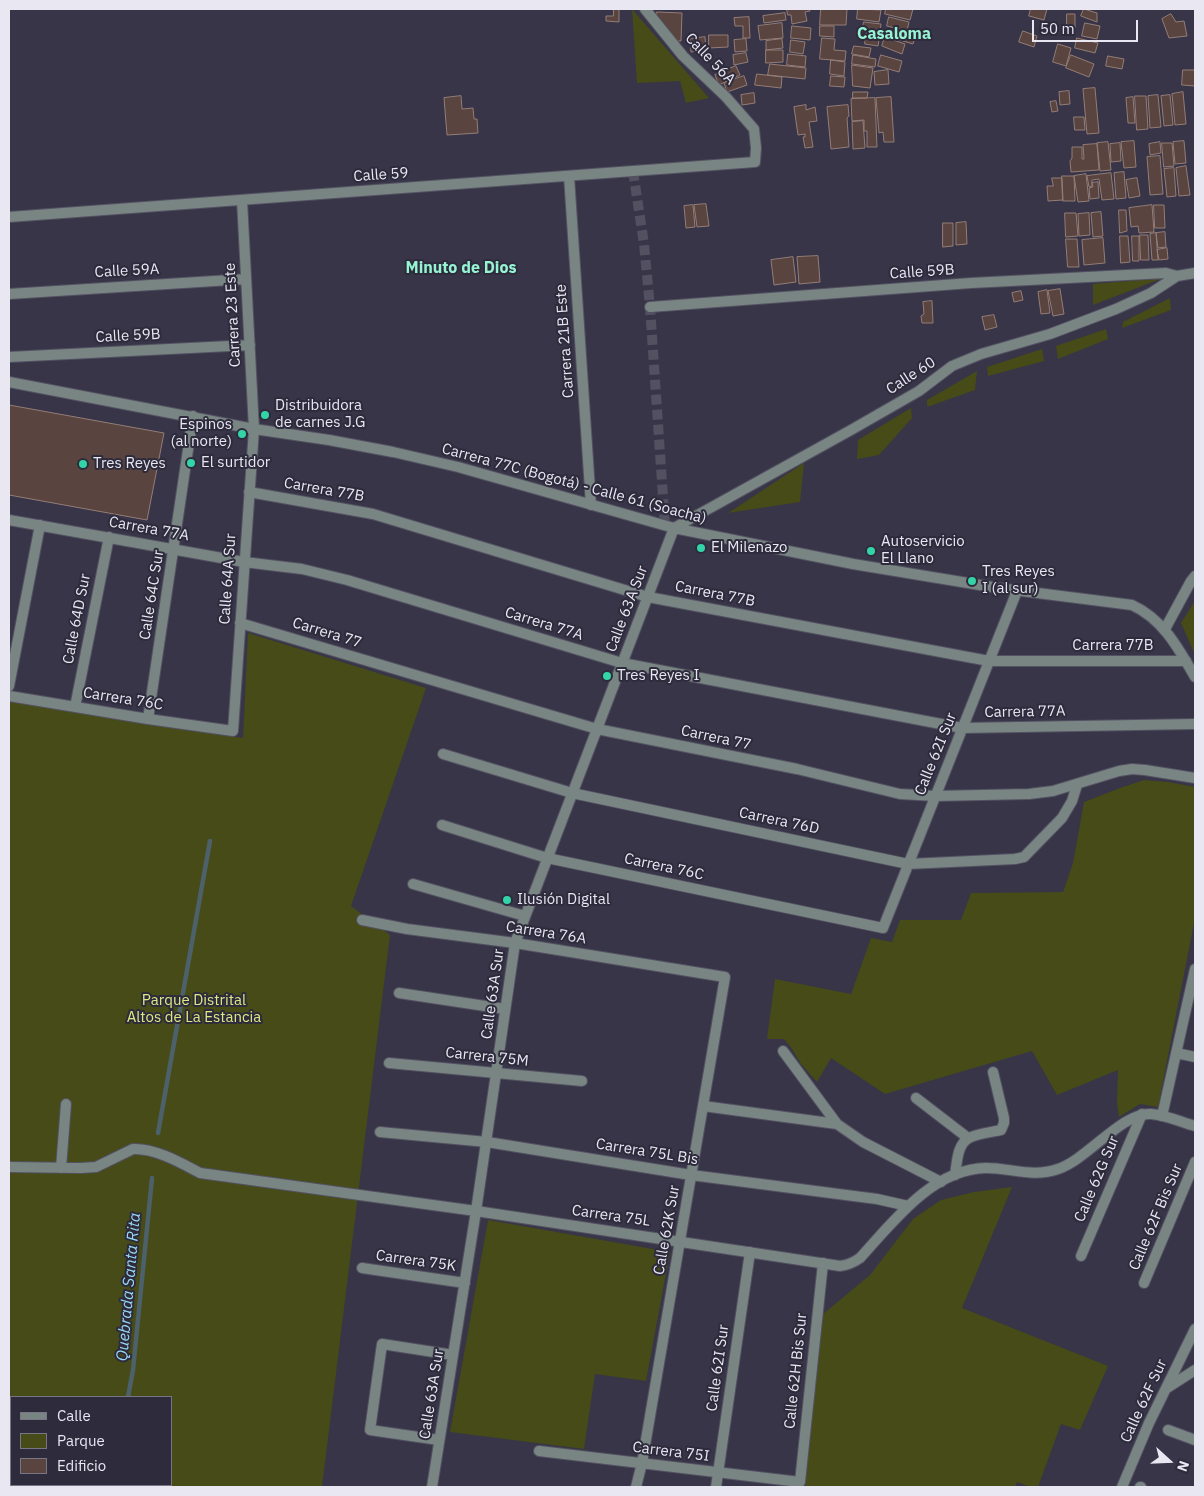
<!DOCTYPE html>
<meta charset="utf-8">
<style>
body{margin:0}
#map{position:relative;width:1204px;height:1496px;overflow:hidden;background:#373547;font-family:"IBM Plex Sans",sans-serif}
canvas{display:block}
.frame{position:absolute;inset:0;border:10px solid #e8e7f2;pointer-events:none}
.legend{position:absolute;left:10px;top:1396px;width:162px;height:90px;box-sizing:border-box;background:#2d2b3c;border:1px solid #787685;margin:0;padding:6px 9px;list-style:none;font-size:15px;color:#e8e7f2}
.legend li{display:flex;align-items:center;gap:10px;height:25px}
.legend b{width:25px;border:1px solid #787685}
.north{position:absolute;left:1144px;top:1436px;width:50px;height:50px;-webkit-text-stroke:4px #2d2b3c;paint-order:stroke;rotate:110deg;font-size:14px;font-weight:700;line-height:20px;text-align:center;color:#e8e7f2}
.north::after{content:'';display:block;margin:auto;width:18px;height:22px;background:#e8e7f2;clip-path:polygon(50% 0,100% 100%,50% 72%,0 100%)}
.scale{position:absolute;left:1032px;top:20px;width:106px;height:22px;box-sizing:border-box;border:2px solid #e8e7f2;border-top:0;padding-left:6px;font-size:15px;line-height:18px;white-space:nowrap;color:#e8e7f2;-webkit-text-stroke:4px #2d2b3c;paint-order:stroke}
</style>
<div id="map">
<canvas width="1204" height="1496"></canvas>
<div class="frame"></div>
<ul class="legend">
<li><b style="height:6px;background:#798583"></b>Calle</li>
<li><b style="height:14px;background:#464b18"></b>Parque</li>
<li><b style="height:14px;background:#59443f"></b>Edificio</li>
</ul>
<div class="north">N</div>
<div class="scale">50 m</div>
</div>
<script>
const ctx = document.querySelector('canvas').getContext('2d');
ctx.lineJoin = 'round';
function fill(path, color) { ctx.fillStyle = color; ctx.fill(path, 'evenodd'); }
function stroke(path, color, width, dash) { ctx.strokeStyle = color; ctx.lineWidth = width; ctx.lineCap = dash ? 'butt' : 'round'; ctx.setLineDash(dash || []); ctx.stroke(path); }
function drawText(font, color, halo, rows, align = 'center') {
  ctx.font = font + ' "IBM Plex Sans",sans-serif'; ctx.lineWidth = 4; ctx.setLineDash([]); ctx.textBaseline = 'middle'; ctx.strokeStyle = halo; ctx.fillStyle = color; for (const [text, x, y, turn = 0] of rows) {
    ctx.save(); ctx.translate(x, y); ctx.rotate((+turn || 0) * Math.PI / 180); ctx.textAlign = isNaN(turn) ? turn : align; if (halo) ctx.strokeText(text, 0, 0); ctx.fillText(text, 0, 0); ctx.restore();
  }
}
fill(new Path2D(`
 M632,9L709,98L686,103L680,81L637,83Z
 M1163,278L1093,305V284Z
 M1170,298L1171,310L1122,328L1123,322Z
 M1106,329L1108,339L1058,359L1056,346Z
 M1042,349L1044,361L988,376L987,367Z
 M977,371L975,390L927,407V400Z
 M911,408L912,418L879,455L857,459L858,440Z
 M804,463L800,502L728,513Z
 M1195,601V655L1181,623Z
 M248,633L426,688L351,906L390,935L322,1487H9V700L243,738ZM11,1397H171V1485H11Z
 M1144,780L1168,782L1195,787V918L1158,1107L1140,1104L1119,1117L1117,1103L1118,1070L1057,1095L1032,1051L885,1094L831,1058L817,1082L801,1064L792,1049L784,1039H767L775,979L851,994L871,938L892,942L900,920H961L971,893L1063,892L1073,863L1084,802L1120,788Z
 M1012,1187L962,1308L1108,1366L1080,1430L1061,1424L1038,1487H1030L1017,1482L1015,1487H805L823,1314L870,1275L913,1219L941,1200L974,1192Z
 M488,1220L670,1252L646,1381L595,1374L584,1449L450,1432Z`), '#464b18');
stroke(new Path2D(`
 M158,1133L210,841
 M128,1397L133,1370L152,1178
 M9,1460L11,1461
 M47,1485L50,1487
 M81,1487L83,1485`), '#4d616b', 4.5);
const building = new Path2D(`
 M614,9H619V22L606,21V16H613Z
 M787,9H809L810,11L805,12L807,21L792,24L791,15H788Z
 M821,9H847L846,25H820Z
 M858,9L881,10L879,22L857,19Z
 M886,9H913L910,20L885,14Z
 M1031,9H1047L1044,20L1029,16Z
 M1084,9L1097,13V22L1081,16Z
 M657,12L682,13L681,41H676L657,18Z
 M785,13L786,20L764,23L763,16Z
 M1067,14H1075V28H1067Z
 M1171,14L1176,22L1184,21L1187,36L1169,38L1162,19Z
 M749,17L750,38H743V26H735L734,18Z
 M889,17L909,22L907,31L887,26Z
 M864,22L881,24L880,33L862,31Z
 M782,23L783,38L760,40L758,26Z
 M1085,23L1100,26L1097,39L1082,36Z
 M792,26L811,28L810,40L791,38Z
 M820,26H834V37L820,36Z
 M899,30L916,35L913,44L896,39Z
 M1023,31L1037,36L1034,47L1019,42Z
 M866,33L880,34L878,46L865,44Z
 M709,35H728V47L709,48Z
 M705,37L706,50L691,52L690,39Z
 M885,37L905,44L902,54L882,46Z
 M822,38L835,39L834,50L846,51L845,61L820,59Z
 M1077,38L1098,43L1095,53L1075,48Z
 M746,39L747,51L735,52L734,40Z
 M782,39L783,48L766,50V41Z
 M791,40L805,42L803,54L790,52Z
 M1058,44L1071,48L1066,66L1053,62Z
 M854,46L871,48L869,57L852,54Z
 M766,50H783V62L766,63Z
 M746,53L748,62L734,65L733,55Z
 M788,54L806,56L805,67L787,65Z
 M853,55L876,59L875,67L852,64Z
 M881,55L902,61L899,72L878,66Z
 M1071,55L1094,64L1089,77L1066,68Z
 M1108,56L1124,59L1122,69L1106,66Z
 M831,60L845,62L844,76L830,74Z
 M770,64L806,68L805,79L768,75Z
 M852,65L873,68L870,88L853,86Z
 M736,66L740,75L719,85L715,75Z
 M888,70L889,84L875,85L874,72Z
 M1183,70H1195V86L1182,85Z
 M757,74L782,77L781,88L755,85Z
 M744,76L747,85L727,92L724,83Z
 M831,76L845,77L844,87L830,86Z
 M1095,88L1099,133L1087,134L1083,89Z
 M1069,91L1070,104L1060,105L1059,92Z
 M853,92H868L867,98H853Z
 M1183,92L1186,124L1175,125L1172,94Z
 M754,93L755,103L742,105L741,95Z
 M1158,95L1161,127L1150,128L1148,96Z
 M1170,95L1173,125L1164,126L1161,96Z
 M461,96L462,109L473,108L474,119H477L478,133L447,135L444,98Z
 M1135,96H1146L1148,129L1137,130Z
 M891,97L894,142H884L883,132L879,133L876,98Z
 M1133,97L1135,123H1128L1126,98Z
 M875,98L877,147H867V131H864V120L852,121L851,99Z
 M1056,101L1058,111L1052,112L1050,102Z
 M806,105V110L815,107L817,121L809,122L813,147L805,148L803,137H805V134L798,135L794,107Z
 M848,105L849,116L847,118L849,147L831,149L827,107Z
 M1074,117H1084L1085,130H1075Z
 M863,121L865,148L853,149L852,122Z
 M1134,141L1136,167L1124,168L1121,142Z
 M1184,141L1186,163L1175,164L1173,142Z
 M1108,142L1111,170L1100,171L1097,143Z
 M1160,142L1161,153L1150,155L1149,144Z
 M1120,143L1121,161L1111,162L1110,144Z
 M1162,143H1172L1174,166L1164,167Z
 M1097,144L1099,170L1071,172L1070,161L1072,158V147H1082V159H1084L1083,145Z
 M1160,156L1163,194L1150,195L1147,157Z
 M1186,166L1190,195L1179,196L1176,168Z
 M1174,168L1176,196L1167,197L1164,169Z
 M1124,172L1126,198L1116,199L1114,173Z
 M1111,173L1114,199L1102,200L1099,179L1092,180V186L1089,187L1087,176Z
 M1086,174L1089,201L1078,202L1074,176Z
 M1062,176H1074L1075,201H1063Z
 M1052,178H1062L1063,200L1048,201L1047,186H1053Z
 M1137,178L1140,196L1129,198L1126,180Z
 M1098,182L1099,198L1090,199L1089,188L1093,187L1092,183Z
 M706,204L709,226L697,227L694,205Z
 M693,205L695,227L686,228L684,206Z
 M1152,205L1154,232L1139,233L1138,226L1131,227L1129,208Z
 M1154,205H1164L1165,228H1155Z
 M1119,210H1126L1127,231L1120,233Z
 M1101,212L1103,236L1093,237L1091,213Z
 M1065,213H1076L1078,236L1066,237Z
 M1089,213L1090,235L1079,236L1078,214Z
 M966,222L967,244L956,245V223Z
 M943,223H953V246L943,247Z
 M1165,232L1166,247L1158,248L1156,233Z
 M1156,233L1158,260H1152L1150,234Z
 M1140,235H1148L1149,260H1141Z
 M1120,236H1128L1130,262L1121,263Z
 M1132,236H1139V261H1133Z
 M1103,238L1105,263L1084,265L1082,240Z
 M1066,239H1077L1079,267H1068Z
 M1167,248L1168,259L1159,260L1157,250Z
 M818,256L820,282L799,284L797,257Z
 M793,257L796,282L774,285L771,260Z
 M1060,289L1064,314L1053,316L1048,291Z
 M1047,290L1050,313L1041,314L1038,292Z
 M1021,291L1023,300L1014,302L1012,293Z
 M932,301L933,323H922L921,316L924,314L923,302Z
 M994,315L997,327L985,330L982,317Z
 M9,405L164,433L147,520L9,495Z`);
fill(building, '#59443f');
stroke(building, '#947d77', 1);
stroke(new Path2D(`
 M633,171L644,244L650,307L665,526`), '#525061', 10, [10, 5]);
const minor = new Path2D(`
 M569,176L591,505
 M9,217L755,162L756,148L754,129L726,97L683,56L645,9
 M9,294L246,279
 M650,307L971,283L1166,273L1177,276L1195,273
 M9,357L250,345
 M249,492L373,514L648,597L989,661H1186
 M9,520L244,562L302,569L347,580L622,663L962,728L1195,724
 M674,528L851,430L919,391L952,366L981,354L1050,334L1116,309L1151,293L1177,276
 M240,623L597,729
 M1165,629L1191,581L1195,576
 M9,686L40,525
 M9,696L148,719L233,731L254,429L242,200
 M75,707L109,537
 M148,719L193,416
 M443,754L572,793L908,864L1015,859L1024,857L1062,818L1072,801L1077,785
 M442,825L547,858L883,928L1017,591
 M413,884L525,916
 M362,920L407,929L515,943L725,977L642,1463L636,1487
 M399,993L505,1009
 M783,1051L837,1124L863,1142L941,1182
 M1176,1053L1195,1057
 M389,1063L582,1081
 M916,1098L968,1138
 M703,1106L837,1124
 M1162,1116L1195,969
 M380,1132L487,1142L691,1175L877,1199L908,1206
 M9,1167L81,1168L96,1167L133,1149C155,1148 181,1163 200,1173L476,1211L432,1487
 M61,1168L66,1104
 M955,1175C957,1163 957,1144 969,1138C976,1134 992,1132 1001,1130L1004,1123V1118L993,1072
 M1081,1256L1142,1114
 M362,1268L465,1283
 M1144,1283L1195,1162
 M1167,1388L1195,1370
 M1168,1430L1195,1440
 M439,1440L370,1430L382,1344L453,1355
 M539,1451L800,1482L823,1263
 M1122,1487L1149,1423L1195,1329
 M1140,1487H1141`);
const tertiary = new Path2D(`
 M9,382L254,429L329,440L393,452L458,467L674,528L853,564L998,588L1132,605C1163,619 1179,649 1195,677
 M674,528L515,943L476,1211L840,1266C848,1265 853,1263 860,1258C893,1222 932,1169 986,1168C1011,1168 1033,1178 1058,1169C1088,1159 1122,1112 1151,1114C1166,1115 1181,1122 1195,1126
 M597,729L797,769L900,794L935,796L1029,794L1053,791L1119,771L1132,769L1145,770L1195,778
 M716,1487L750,1252`);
stroke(minor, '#535162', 12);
stroke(tertiary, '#535162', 12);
stroke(minor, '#798583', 10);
stroke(tertiary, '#798583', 10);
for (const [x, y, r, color] of [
 [265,415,5,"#33d4a8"],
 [242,434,5,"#33d4a8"],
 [191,463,5,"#33d4a8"],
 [83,464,5,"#33d4a8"],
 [701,548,5,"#33d4a8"],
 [871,551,5,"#33d4a8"],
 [972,581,5,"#33d4a8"],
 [607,676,5,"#33d4a8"],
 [507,900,5,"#33d4a8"]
]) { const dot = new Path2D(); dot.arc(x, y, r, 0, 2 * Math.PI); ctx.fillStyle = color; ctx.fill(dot); stroke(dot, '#2d2b3c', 2); }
drawText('15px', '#e8e7f2', '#2d2b3c', [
 ["Calle 56A",710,59,46],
 ["Calle 59",381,175,-4],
 ["Calle 59A",127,271,-3],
 ["Calle 59B",922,272,-4],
 ["Carrera 23 Este",233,315,-93],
 ["Calle 59B",128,336,-3],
 ["Carrera 21B Este",565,341,-94],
 ["Calle 60",911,376,-33],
 ["Carrera 77C (Bogotá) - Calle 61 (Soacha)",574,484,15],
 ["Carrera 77B",324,490,10],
 ["Carrera 77A",149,529,10],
 ["Calle 64A Sur",228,579,-86],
 ["Carrera 77B",715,594,11],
 ["Calle 64C Sur",152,595,-81],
 ["Calle 63A Sur",627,609,-69],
 ["Calle 64D Sur",77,619,-79],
 ["Carrera 77A",544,624,17],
 ["Carrera 77",327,633,17],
 ["Carrera 77B",1113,646],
 ["Carrera 76C",123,699,9],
 ["Carrera 77A",1025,712,-1],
 ["Carrera 77",716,738,12],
 ["Calle 62I Sur",936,754,-68],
 ["Carrera 76D",779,821,12],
 ["Carrera 76C",664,867,12],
 ["Carrera 76A",546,933,9],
 ["Calle 63A Sur",493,994,-82],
 ["Carrera 75M",487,1057,6],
 ["Carrera 75L Bis",647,1152,9],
 ["Calle 62G Sur",1097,1179,-67],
 ["Carrera 75L",611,1216,8],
 ["Calle 62F Bis Sur",1156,1217,-67],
 ["Calle 62K Sur",667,1230,-80],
 ["Carrera 75K",416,1261,8],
 ["Calle 62I Sur",718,1368,-82],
 ["Calle 62H Bis Sur",796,1371,-84],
 ["Calle 63A Sur",432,1394,-81],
 ["Calle 62F Sur",1144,1401,-65],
 ["Carrera 75I",671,1452,7]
]);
drawText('15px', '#e8e7f2', '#2d2b3c', [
 ["Distribuidora",275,406],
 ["de carnes J.G",275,423],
 ["Espinos",232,425,"right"],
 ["(al norte)",232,442,"right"],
 ["El surtidor",201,463],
 ["Tres Reyes",93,464],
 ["Autoservicio",881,542],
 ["El Llano",881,559],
 ["El Milenazo",711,548],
 ["Tres Reyes",982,572],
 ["I (al sur)",982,589],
 ["Tres Reyes I",617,676],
 ["Ilusión Digital",517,900]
], 'left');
drawText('15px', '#dce983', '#2d2b3c', [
 ["Parque Distrital",194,1001],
 ["Altos de La Estancia",194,1018]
]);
drawText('bold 16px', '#97f4d3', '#2d2b3c', [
 ["Casaloma",894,34],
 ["Minuto de Dios",461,268]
]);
drawText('italic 16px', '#97d8f4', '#2d2b3c', [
 ["Quebrada Santa Rita",129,1287,-85]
]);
</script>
